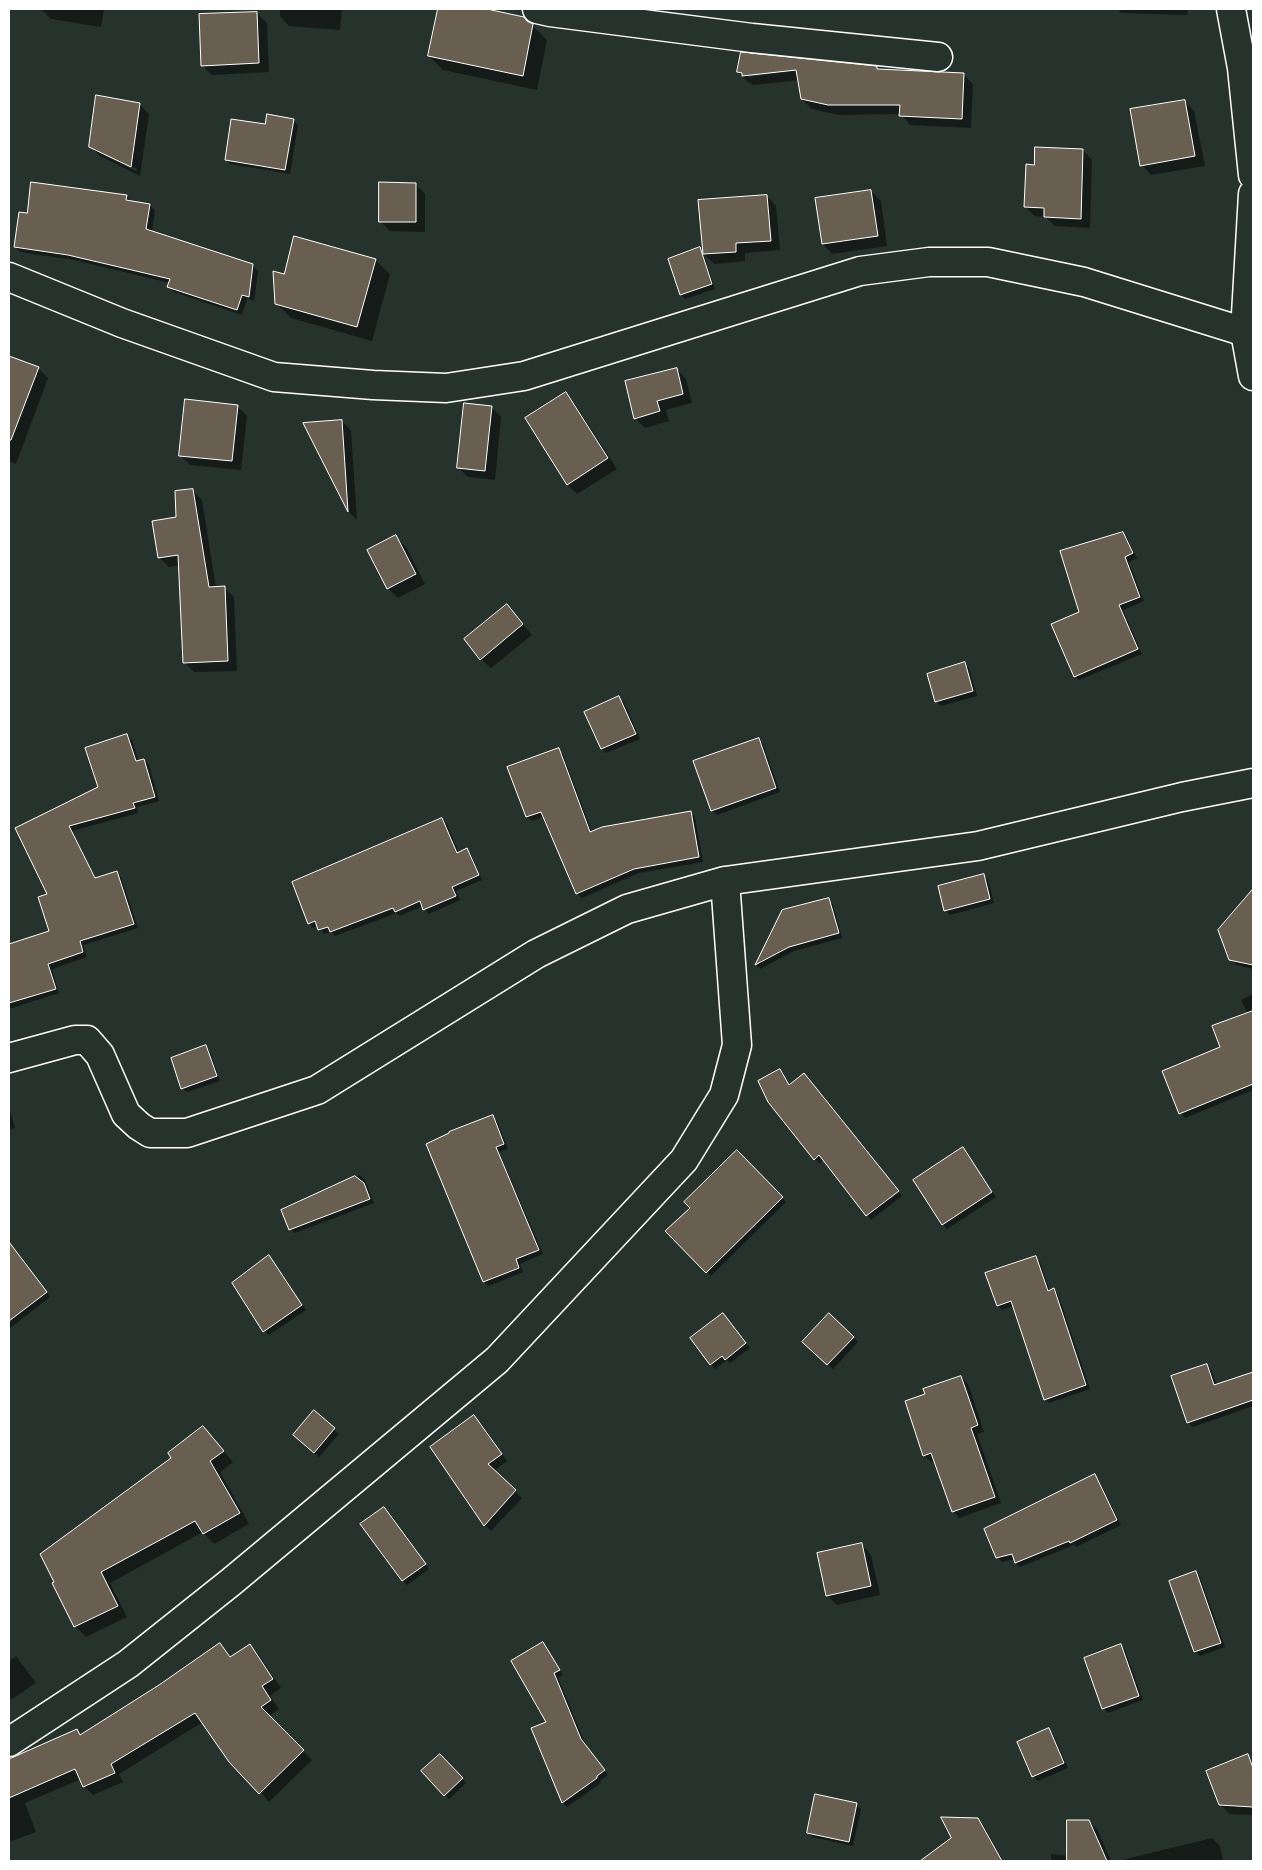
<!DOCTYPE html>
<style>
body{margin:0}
#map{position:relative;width:1262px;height:1870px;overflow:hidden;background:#26332d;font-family:"Playpen Sans",sans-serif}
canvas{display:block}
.frame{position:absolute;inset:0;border:10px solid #fff;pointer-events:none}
</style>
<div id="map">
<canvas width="1262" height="1870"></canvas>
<div class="frame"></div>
</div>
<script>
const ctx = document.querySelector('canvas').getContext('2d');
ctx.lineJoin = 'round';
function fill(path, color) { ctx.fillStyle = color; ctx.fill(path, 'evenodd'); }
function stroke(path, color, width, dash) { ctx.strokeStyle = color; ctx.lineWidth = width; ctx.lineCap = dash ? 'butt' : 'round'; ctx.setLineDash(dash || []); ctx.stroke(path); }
fill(new Path2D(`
 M41,9H182V10H104L101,27L51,19Z
 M280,9H342L340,30L289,26L280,16Z
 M439,9H481L523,18L532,25L547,40L537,90L443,70L429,56Z
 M1117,9H1188L1187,15L1121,13Z
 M257,13L267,23L269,72L212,75L202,65Z
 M742,54L876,68L879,70L963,74L973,84L971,128L910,125L901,114L839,115L812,109L802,99L799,80L753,85L748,82L738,72ZM802,68L803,70L748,77V74Z
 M1184,101L1194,111L1205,166L1151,175L1142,165Z
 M139,104L149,114L140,176L100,156L90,146ZM99,150L137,169L136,171L99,153Z
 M293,120L298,125L290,174L230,164L226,159L266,126Z
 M1083,150L1092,160L1090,228L1055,226L1046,217L1035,216L1025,207L1035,166Z
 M415,184L425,194V232L390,231L380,221Z
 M871,191L881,201L887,246L832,254L823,244Z
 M126,196L132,202L149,205L155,210L152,232L252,265L258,271L254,301L247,299L242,315L174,292L169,287L170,283L74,260L20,252L15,247L28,214Z
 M767,196L776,206L780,250L745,253V261L714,264L704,254L715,289L685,299L681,295L699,249L704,253Z
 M375,260L390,274L372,341L291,318L276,303L285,276Z
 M9,357L38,368L48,378L16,464L9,461Z
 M677,369L686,379L692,403L666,410L669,421L645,428L635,418Z
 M566,394L575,404L617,469L577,494L568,485L526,419Z
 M237,406L247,416L241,470L190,465L180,455Z
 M492,408L501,417L495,480L468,477L458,467Z
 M342,421L351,431L357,520L349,512L305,424Z
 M192,490L202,500L216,588H224L234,597L237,671L194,672L184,662L180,565L169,567L159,557Z
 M1123,534L1127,538L1137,558L1129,562L1144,601L1123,610L1139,647L1075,675L1081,613Z
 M396,537L406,547L425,584L398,598L388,588Z
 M507,606L532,635L491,668L481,659Z
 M1140,649L1142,654L1079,680L1076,677Z
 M965,664L969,668L977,696L941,706L936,701Z
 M619,698L624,702L640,739L606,753L602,749Z
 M127,736L132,740L139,762L144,760L149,765L159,801L137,807L138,813L72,831L96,879L116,872L121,877L138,928L83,945L87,957L52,969L59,993L9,1009V946L51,932L49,895L17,828L99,788Z
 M759,739L763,744L780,792L717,815L712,810Z
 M558,750L563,754L592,832L690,812L695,817L703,862L639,873L582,898L577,893L545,816L532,821L527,817Z
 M442,819L447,824L459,853L467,850L471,854L482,880L456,891L460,900L429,914L423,906L400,916L397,913L335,936L331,932L324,934L318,926L313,928L309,923Z
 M984,876L988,880L994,903L950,915L945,910Z
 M1253,891V969L1236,965L1230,959L1220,930Z
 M828,900L833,904L842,938L794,951L760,969L756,965L782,911Z
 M1253,994V1090L1185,1118L1181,1113L1221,1048L1248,1014L1241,1000Z
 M205,1046L210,1051L220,1081L187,1092L182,1088Z
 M780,1070L790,1086L808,1079L902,1196L871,1220L824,1160L819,1163L815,1159Z
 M9,1107L15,1128L9,1130Z
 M493,1116L497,1121L508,1149L499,1152L543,1254L520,1264L523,1272L489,1286L484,1282L427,1144Z
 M963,1149L996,1197L947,1229L943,1224Z
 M737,1152L786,1202L711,1276L667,1231L692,1208Z
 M360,1175L365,1180L374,1203L295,1233L290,1229L283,1211Z
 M269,1256L306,1310L269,1335L264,1331Z
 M1035,1257L1040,1262L1050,1291L1054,1290L1058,1294L1090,1389L1049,1403L1045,1399L1014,1306L1002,1310L998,1306Z
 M23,1262L50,1297L9,1329V1273Z
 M723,1314L750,1348L730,1363L727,1360L715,1369L691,1338Z
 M829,1315L858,1342L833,1369L804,1342Z
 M1207,1365L1211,1370L1217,1385L1253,1374V1406L1193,1427L1188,1423L1173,1377Z
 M961,1377L968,1384L984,1432L977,1434L1001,1503L959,1518L953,1511L935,1461L931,1462L924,1455L927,1395Z
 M314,1412L339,1434L319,1457L299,1439Z
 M474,1417L481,1423L507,1461L494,1471L522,1498L491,1531L485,1525Z
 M203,1427L233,1462L220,1472L249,1524L214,1544L203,1532L110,1583L127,1617L86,1637L75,1626L54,1584Z
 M1094,1476L1099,1480L1121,1525L1076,1547L1074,1545L1020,1567L1016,1563L1015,1559L1002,1562L997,1557Z
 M388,1513L429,1569L407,1585L403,1580Z
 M862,1545L871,1555L880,1595L837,1605L827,1595Z
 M1195,1573L1200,1577L1225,1647L1200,1656L1195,1652L1171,1581Z
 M220,1644L232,1658L250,1645L258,1654L281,1688L270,1696L279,1709L269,1716L312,1760L269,1802L203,1722L119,1774L123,1782L93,1795L84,1786L81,1779L25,1803L36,1832L9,1842V1772L39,1757L77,1731L81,1735L160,1686Z
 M543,1644L563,1675L558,1678L586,1745L608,1775L600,1781L601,1783L567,1807L563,1803L532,1728L547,1722Z
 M1121,1646L1125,1650L1143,1700L1108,1713L1103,1708Z
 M16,1656L36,1683L9,1701V1661Z
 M1049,1729L1053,1734L1068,1768L1038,1781L1033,1776Z
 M1247,1756L1253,1762V1815L1230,1814L1220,1804Z
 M445,1760L466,1783L449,1799L445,1795Z
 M856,1805L861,1809L853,1846L812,1837L808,1832Z
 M977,1819L984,1826L1003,1861H922Z
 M1089,1821L1097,1829L1111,1861H1051V1854L1068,1856Z
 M1212,1838L1220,1846L1223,1861H1118Z`), '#0007');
const building = new Path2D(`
 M438,9H487L524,17L527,21L533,24L523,76L428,56Z
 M257,12L259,63L201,66L199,14Z
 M741,52L877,66V69L964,73L962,119L899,116L900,105H828L801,99L796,70L742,76V73L737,72Z
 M96,95L140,103L131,167L89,147Z
 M1185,100L1195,156L1140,166L1130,109Z
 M267,114L294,119L285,170L225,160L231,119L265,124Z
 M1035,147L1083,149L1081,219L1044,217V208L1024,207L1026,164L1034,165Z
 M31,182L127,195L126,200L150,204L146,229L253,264L249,297L242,295L237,310L167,287L170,279L68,255L14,247L19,212L27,213Z
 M379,182L416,183V222H379Z
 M871,190L878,236L822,244L815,198Z
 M767,195L771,241L736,243V252L703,254L698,200Z
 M294,236L376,259L357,327L275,304L273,271L284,274Z
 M700,247L712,284L680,295L668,259Z
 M9,356L39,367L11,440H9Z
 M677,368L683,394L657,401L660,411L634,419L625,381Z
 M566,392L608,458L567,485L525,418Z
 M185,399L238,405L232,461L179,456Z
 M464,403L492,406L485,471L457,468Z
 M342,420L348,512L303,423Z
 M193,489L209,587L225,586L228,661L183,663L178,555L158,558L152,521L176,517L175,491Z
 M1123,532L1133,553L1125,557L1140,597L1119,605L1138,649L1074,677L1051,624L1079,612L1060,551Z
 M396,535L416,574L387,589L367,550Z
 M507,604L523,624L480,660L464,639Z
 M965,662L973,691L935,702L927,674Z
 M619,696L636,734L601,749L584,712Z
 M127,734L136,761L144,759L155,797L133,803L135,808L69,826L95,878L117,871L134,924L80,941L83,952L48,964L56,989L9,1003V944L49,931L38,897L47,894L15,828L98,787L85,748Z
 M759,738L776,788L711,811L693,761Z
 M559,748L590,832L602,827L691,811L699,857L634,869L576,894L541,812L526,817L507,767Z
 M442,818L457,853L467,848L479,875L452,887L456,896L423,910L420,901L395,912L393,908L330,932L328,927L318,930L315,921L308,924L292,882Z
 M984,874L990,899L944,911L938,886Z
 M1253,889V965L1229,960L1218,930Z
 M829,898L839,933L789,947L755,965L782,910Z
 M1253,1011V1084L1179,1114L1162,1071L1220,1047L1212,1026Z
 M206,1045L217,1076L181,1089L171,1058Z
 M780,1069L789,1085L804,1073L899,1191L866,1216L819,1155L814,1160L768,1102L758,1081Z
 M493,1115L504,1144L496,1147L539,1250L516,1259L519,1268L483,1282L426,1144L449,1133V1132Z
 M963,1147L992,1192L942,1225L913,1180Z
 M737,1150L783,1197L706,1273L665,1231L690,1208L684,1202Z
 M355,1176L364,1183L370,1199L289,1230L281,1210Z
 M9,1242L47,1292L9,1321Z
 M269,1255L302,1305L263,1332L232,1283Z
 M1036,1256L1048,1291L1054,1288L1086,1385L1044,1400L1011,1301L997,1306L985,1273Z
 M723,1313L746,1343L725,1360L722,1356L710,1365L690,1338Z
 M829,1313L854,1337L827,1365L802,1342Z
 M1207,1364L1214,1385L1253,1372V1400L1187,1423L1171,1376Z
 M961,1376L978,1425L971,1428L995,1497L952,1512L931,1453L923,1456L905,1401L925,1394L923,1389Z
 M314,1410L335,1428L314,1453L293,1435Z
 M474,1415L502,1454L488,1464L516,1490L484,1526L430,1447Z
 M203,1426L224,1451L210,1461L240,1513L203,1534L195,1521L101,1572L118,1606L74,1627L52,1583L54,1582L40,1554L171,1458L168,1453Z
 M1095,1474L1117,1520L1070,1543L1069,1541L1015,1563L1012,1554L996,1558L984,1529Z
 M384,1507L426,1564L402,1581L360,1524Z
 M862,1543L871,1586L826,1596L817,1553Z
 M1196,1571L1221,1643L1194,1652L1169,1581Z
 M543,1642L560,1670L554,1673L581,1739L605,1770L597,1776V1778L562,1803L531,1728L546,1722L511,1661Z
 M220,1643L230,1657L250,1644L273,1679L262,1686L271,1700L261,1707L304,1750L259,1794L229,1762L195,1713L111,1764L115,1773L83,1787L75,1769L9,1798V1759L77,1729L80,1735L159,1685Z
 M1121,1644L1139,1696L1102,1709L1084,1658Z
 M1049,1728L1064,1763L1032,1777L1017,1742Z
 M440,1754L463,1778L444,1796L421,1771Z
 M1248,1754L1253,1768V1807L1219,1805L1206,1771Z
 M815,1794L857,1803L849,1842L807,1833Z
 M941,1817L978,1818L1002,1861H920L951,1838Z
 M1067,1820H1089L1107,1861H1067Z`);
fill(building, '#685f51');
stroke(building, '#fff', 1);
const street = new Path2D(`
 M537,9L550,12L752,38L938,57
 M9,277L122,323L274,377L373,385L446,388L524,376L860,271L929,262H988L1084,282L1245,332
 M9,1058L75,1040H87L100,1055L126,1114L139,1126L150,1133H187L317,1090L536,954L627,909L725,881L978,846L1182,797L1253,783
 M9,1742L128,1664L231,1582L497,1360L684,1160L724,1095L737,1045L725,881`);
const secondary = new Path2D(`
 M1231,9L1242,68L1253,175
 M1253,194L1245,332L1253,376`);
stroke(street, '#fff', 31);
stroke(secondary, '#fff', 31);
stroke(street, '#26332d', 28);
stroke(secondary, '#26332d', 28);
</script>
